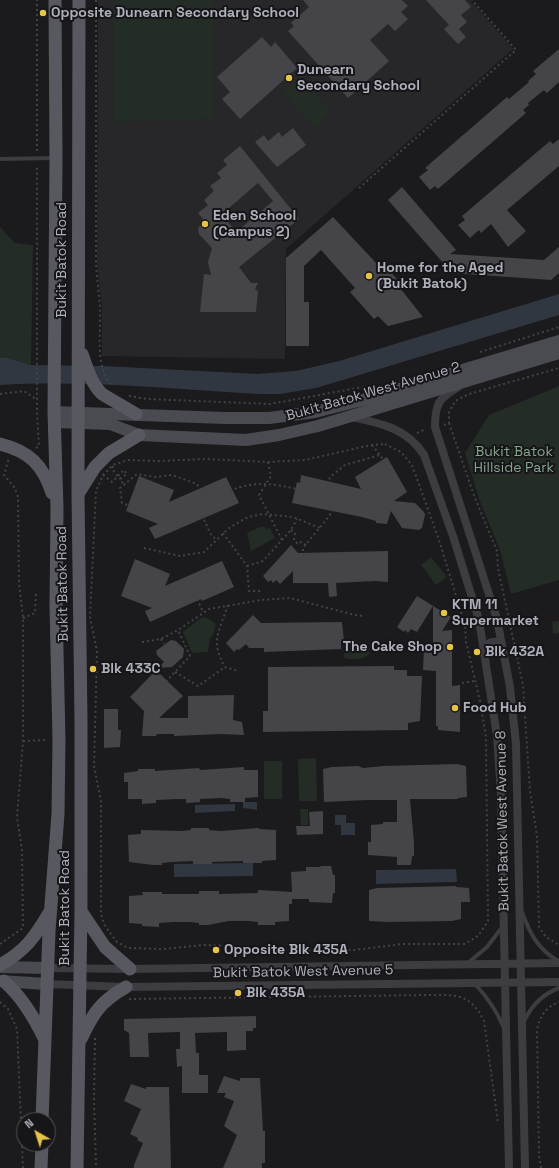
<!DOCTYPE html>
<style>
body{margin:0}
#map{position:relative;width:559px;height:1168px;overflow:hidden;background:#1b1a1c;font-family:"Space Grotesk",sans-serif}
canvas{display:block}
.north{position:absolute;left:16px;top:1112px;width:40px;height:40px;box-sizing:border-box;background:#161517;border:1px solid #535359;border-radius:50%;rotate:321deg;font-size:11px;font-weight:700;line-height:16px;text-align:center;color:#aeb0bb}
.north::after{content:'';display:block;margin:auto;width:14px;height:18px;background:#e7c448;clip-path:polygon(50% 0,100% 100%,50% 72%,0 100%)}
</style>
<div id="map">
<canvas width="559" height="1168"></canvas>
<div class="north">N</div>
</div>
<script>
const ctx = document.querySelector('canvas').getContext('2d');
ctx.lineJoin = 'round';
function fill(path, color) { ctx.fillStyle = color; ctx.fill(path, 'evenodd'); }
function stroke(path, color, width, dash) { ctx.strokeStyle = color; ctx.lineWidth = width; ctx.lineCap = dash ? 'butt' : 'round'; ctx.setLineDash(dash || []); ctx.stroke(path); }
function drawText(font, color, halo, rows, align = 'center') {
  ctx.font = font + ' "Space Grotesk",sans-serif'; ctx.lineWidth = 4; ctx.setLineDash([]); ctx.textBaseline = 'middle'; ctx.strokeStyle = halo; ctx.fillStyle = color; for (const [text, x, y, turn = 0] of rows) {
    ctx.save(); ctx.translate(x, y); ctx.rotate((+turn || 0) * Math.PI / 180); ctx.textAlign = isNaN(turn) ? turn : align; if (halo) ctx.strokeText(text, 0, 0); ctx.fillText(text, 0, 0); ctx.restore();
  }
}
fill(new Path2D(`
 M98,0H470L513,49L286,249L285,359L102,356V307L97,263Z`), '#272629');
fill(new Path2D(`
 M113,0H213V119L114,122Z
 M300,76L332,112L314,128L282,92Z
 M0,227L15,243L33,245L31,365L8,358H0Z
 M559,386V580L511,594L500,550L479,499L465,453L489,415Z
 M262,526L267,529L270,528L275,538L251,551L247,533Z
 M431,557L447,577L436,585L421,565Z
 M202,617L207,618L216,624L213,636L210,637L208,652L192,653L183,632Z
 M559,621V633L553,634L552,622Z
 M347,642L367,643L369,654C364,660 352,660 345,658L344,656Z
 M316,758L317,801H299L298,759Z
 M264,761H282V799H264Z
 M300,809H308V825H301Z`), '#242c26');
fill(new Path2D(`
 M559,294V315L316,388L280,394H259C173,389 86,380 0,385V358H8L31,365L104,366L257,374L296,371L339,361Z
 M243,802H257V810L243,808Z
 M235,804V811L195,813V805Z
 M335,815H346V823H355V835H341V825H335Z
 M253,863V876L174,877V864Z
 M456,869L457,882L376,884V870Z`), '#313740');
fill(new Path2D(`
 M303,0H402L408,6L401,12L408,19L395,31L388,24L370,40L389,61L348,98L288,31L294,26L291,23L309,7Z
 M426,0H465L471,7L461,15L467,22L459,29L466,37L458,44L444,29L449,25Z
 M262,37L271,47L275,42L297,68L240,119L222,99L230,92L217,77Z
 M559,49V82L547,93L544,90L528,103L529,105L523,110L526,113L438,189L435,186L430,190L419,177L428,170L425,168L507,97L509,99L529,82L528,81L536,74L533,71Z
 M293,128L306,145L277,167L255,142L264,135L268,141L279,132L282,137Z
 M559,139V166L507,210L526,231L508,247L491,224L481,233L479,230L470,238L458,225L465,220L462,216L550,141L553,144Z
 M240,146L299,219L239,267L251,283H258L255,289L258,291L256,312H200L204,274L211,275L208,262L212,248L199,234L198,229L203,219L198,213L208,205L204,200L214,191L210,186L221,178L217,173L227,165L223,160ZM258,183L273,201L236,232L222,214Z
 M402,187L456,250L450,254L544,260L559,247V273L551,280L452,273L388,200Z
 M333,217L377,264L381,261L403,286L400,288L423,317L388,326L378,316L374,319L350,292L355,288L321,250L304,266V302H309V346H286V258Z
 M387,457L407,492L394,501L415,503L424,512L425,515L422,528L419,530L402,528L391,511L387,524L376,523V521L362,517L292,503L297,482L300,483L301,475L361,489L355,477Z
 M139,476L174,490L169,502L226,477L239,503L155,539L149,528L158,524L126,511Z
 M291,545L298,553L388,551V582L375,581L336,583L337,596L329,597L328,583H293V571L280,584L276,580L273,583L271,580L268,582L263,576Z
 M135,559L170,574L165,586L222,561L234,587L202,601L201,599L150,622L145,611L152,608L121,596Z
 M417,596L451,617L442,631L452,630V686L460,685V732L438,730V726H436V671L423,670L424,648L433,647V606L417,632L411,629L408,633L405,630L404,632L397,627Z
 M253,615L261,623L342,622L344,641H341V649L264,652V648H249L246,644L239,650L237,649L234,652L226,643Z
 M171,640L176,641L184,649L183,657L172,667L157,668L164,662L157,655L156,651Z
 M394,666V670H407V676H422L420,721L408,723V730L263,732V711H268V667Z
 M156,670L183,696L159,718H188V696L234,695L233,720L242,722L244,735L221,734L174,736V734H157L156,736H142L144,711L130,697Z
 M104,709H118V730H121L120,747L104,748Z
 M457,764L466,766L467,797L458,798V799H410L414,843V856H412L411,865H397V857L368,855V842H371V825L383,824V822H397V800H368L324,802L323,769L332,767L358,766L363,768L383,766Z
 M244,767V770H258V797L245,798V802H230V799L221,798L200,799V802L186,803V799H177L156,800V803L142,804V799H128V782H124V773L138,771V769H155V771L199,768L200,770Z
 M323,811V834L297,835L296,826H310L309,812Z
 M191,828H209V830L221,831L259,828V829L276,830V860L262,861V863H243V861L212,862V864H193V861L171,862L162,863V865H153L129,862L128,835L141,834V830L182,831L191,830Z
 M321,866H331L333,875H335V893H333L332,903L309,902V899H292V904H289V921L275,922V925H258V922L249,921H229L208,925H199V923L190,922H173L159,923V927L142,926V924L129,923V896L143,895L142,892H162V894H199V891H219V894L258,893V890L292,892L291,872L306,871V867H320Z
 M456,886V887L469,888L470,902H461V919L452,921L388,922L369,921V890L377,888Z
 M256,1016V1028H253V1031H246V1050L227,1051V1032L195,1033L196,1053H199V1075H208V1093H182V1066L177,1067L176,1049H180V1032L148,1033L149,1057H130L129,1033L124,1030V1019Z
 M224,1076L240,1081V1078H260L263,1131H265V1163H262V1168H223L237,1135L224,1126L234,1101L224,1097L226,1093H217Z
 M131,1084L146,1089V1087H169L171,1168H134V1165L143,1143L137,1140L138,1138L130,1134L141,1109L124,1101Z`), '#454549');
stroke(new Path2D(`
 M96,0V264C97,279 99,293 100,308C101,332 95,364 110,384
 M37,151V0
 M359,188L516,50L472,0
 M480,352L559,327
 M0,394L24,391L37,400
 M129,396L147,399L270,404L363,387
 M449,423L475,498L497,551L498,568L523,685L530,791L537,836L539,927L546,937L559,945
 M444,425L449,423V412L455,401L469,394L559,368
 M417,433L426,429
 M385,444L401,452L412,465L439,540L465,625L466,642L480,701L486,737L488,921L478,936L465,944H402L355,950L263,951L232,946L203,945L163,949L128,948L117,942L111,934L104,924L101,914V801L94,766L97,651L90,617L96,491L103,475L113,465L128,460L159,461L206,459L268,462L305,460L371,445Z
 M372,445L380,455
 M36,448L39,446L37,413V165
 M268,462L271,476L259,495L282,540
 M113,466L112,469L120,479
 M103,475L112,482L124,470L127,474L120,479L124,485
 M230,491C254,480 275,484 301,490
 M326,494L330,477L345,465L380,455L383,459
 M127,505L122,503L120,488L137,474L155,477L172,475L197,484L206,499
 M198,506L210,533L216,540
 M291,530L295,533L294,540L298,544L301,542L306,545
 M223,533L247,566L249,591H262
 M144,548L180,556L204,552L229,528L248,517L263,514L293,517L320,528
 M247,566L263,561L291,530L297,519
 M303,566V548L330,515L333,498
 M193,590L203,612
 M228,605C219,632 210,641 225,667L238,671
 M23,618L35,613L36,592
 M161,639L164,644
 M142,642L161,639L178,630L209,609L261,600L290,598L355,615L365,616
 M175,672L198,686L225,667
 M462,683L474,681
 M159,689L190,656L178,630
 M23,741L48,740
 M0,944L23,928L22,850L17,817L23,741V618L19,583L18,497L14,487L4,475L9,458
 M129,999L428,995C456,995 470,993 484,1021L498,1123
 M0,1002L8,1009L17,1029L23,1168
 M95,1038L94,1099L96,1168
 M541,1168L539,1155L537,1030C539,1017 546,1007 559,1002`), '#424348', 2, [2, 3]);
stroke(new Path2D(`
 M0,159L54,158
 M522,912C530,934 538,949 558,961
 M468,963L487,947L503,926
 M475,984C488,998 497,1011 504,1028
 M524,1021C532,1005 542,994 559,988`), '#3c3c41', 4);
stroke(new Path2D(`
 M458,387C438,399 435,404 435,427L497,619L510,687L516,744L525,1168
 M351,417C380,423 407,428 424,455L453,536L479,620L497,736L501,794L509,1168
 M484,650C487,644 490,641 497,642L502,647
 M47,968L130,969L559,963
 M47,984L126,987L559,982`), '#3c3c41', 8);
stroke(new Path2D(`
 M54,412L226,418H269L315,412L366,399L559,341
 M54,422L110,424L139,435L246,440L279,435L318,426L559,353
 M0,967L47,968
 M0,981L47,984`), '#4a4b51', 12);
stroke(new Path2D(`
 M82,354C87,368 91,383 102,394L136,414
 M0,444C29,451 43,465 52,493
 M78,494L95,467L109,453L139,435
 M81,911L105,947L130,969
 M0,965C25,951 35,937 49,913
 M4,981C22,997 34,1017 44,1038
 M81,1039C93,1013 101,1001 126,987
 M42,1120L49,931L58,814L59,740L56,606L57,508L54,412L56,158L55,0
 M41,1168L42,1144
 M77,1168L81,911V720L78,494L79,0`), '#585960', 13);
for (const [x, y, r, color] of [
 [43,13,4,"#e7c448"],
 [289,78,4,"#e7c448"],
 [205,224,4,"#e7c448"],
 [369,276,4,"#e7c448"],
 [444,613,4,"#e7c448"],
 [450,647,4,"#e7c448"],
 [477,652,4,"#e7c448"],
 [93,669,4,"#e7c448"],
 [455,708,4,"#e7c448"],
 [216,950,4,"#e7c448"],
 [238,993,4,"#e7c448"]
]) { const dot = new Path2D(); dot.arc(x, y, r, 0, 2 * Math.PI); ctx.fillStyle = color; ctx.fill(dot); stroke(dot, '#161517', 1.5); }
drawText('bold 14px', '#aeb0bb', '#161517', [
 ["Opposite Dunearn Secondary School",51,13],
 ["Dunearn",297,70],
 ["Secondary School",297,86],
 ["Eden School",213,216],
 ["(Campus 2)",213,232],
 ["Home for the Aged",377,268],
 ["(Bukit Batok)",377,284],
 ["KTM 11",452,605],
 ["Supermarket",452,621],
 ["The Cake Shop",442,647,"right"],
 ["Blk 432A",485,652],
 ["Blk 433C",101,669],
 ["Food Hub",463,708],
 ["Opposite Blk 435A",224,950],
 ["Blk 435A",246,993]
], 'left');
drawText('14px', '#aeb0bb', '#161517', [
 ["Bukit Batok Road",62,260,-90],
 ["Bukit Batok West Avenue 2",373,392,-16],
 ["Bukit Batok Road",63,584,-91],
 ["Bukit Batok West Avenue 8",503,821,-91],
 ["Bukit Batok Road",65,908,-90],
 ["Bukit Batok West Avenue 5",303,972,-1]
]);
drawText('14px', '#86a48c', '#161517', [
 ["Bukit Batok",514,452],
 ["Hillside Park",514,468]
]);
</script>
